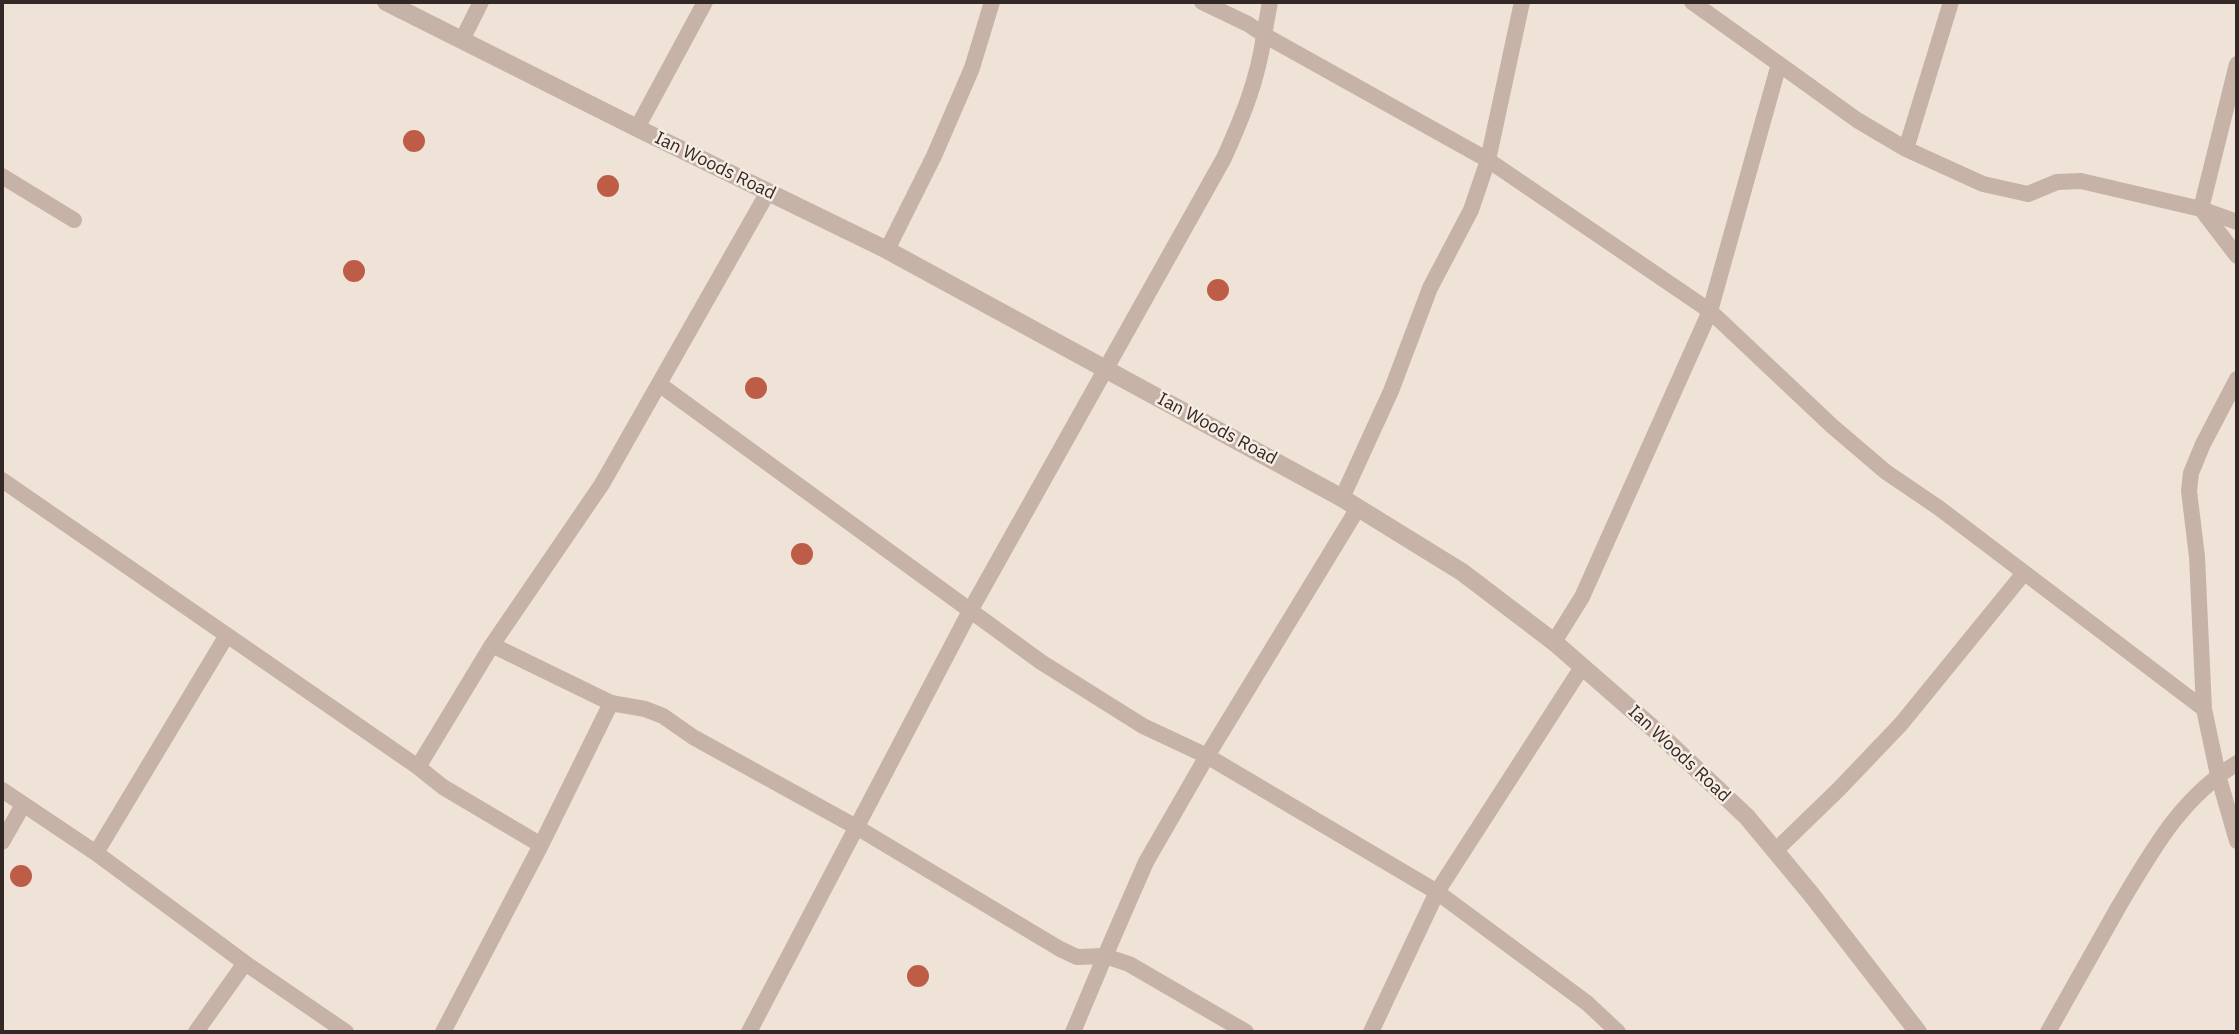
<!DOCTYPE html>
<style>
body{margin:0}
#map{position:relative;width:2239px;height:1034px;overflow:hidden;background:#efe3d8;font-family:"IBM Plex Sans",sans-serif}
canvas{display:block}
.frame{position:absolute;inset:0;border:4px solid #322926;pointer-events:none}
</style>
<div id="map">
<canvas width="2239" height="1034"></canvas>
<div class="frame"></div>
</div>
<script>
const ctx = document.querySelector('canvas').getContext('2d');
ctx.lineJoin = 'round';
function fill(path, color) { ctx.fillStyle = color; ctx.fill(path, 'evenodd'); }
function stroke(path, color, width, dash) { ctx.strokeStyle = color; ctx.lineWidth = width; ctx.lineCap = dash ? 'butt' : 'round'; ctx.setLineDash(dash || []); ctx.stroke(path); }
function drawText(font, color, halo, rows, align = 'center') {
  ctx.font = font + ' "IBM Plex Sans",sans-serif'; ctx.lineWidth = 5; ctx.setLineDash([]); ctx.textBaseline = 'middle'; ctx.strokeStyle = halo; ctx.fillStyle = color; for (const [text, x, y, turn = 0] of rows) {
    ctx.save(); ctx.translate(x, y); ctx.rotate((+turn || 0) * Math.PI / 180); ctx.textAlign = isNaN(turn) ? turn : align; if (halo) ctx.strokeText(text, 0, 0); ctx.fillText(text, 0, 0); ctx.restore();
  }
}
fill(new Path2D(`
 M403 141a11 11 0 1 1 22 0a11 11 0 1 1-22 0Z
 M597 186a11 11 0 1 1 22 0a11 11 0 1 1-22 0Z
 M343 271a11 11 0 1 1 22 0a11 11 0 1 1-22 0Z
 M1207 290a11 11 0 1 1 22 0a11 11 0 1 1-22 0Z
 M745 388a11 11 0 1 1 22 0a11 11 0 1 1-22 0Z
 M791 554a11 11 0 1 1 22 0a11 11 0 1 1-22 0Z
 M10 876a11 11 0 1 1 22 0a11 11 0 1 1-22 0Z
 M907 976a11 11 0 1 1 22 0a11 11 0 1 1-22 0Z`), '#bd5d48');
stroke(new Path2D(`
 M1270,2L1264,35L1488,160L1710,311L1832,426L1886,472L1939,508L2204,709L2218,775L2237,841
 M462,40L481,2
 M1779,64L1857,120L1906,149L1983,184L2028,194L2057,182L2081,181L2201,209L2237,222
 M2237,64L2201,209L2237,256
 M637,128L705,2
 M1906,149L1951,2
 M2,176L74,220
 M887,250L934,156L972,68L992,2
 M659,384L1041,662L1143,726L1207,756L1437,892L1587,1003L1618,1032
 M2,480L418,767
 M1342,498L1391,391L1430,288L1471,210L1488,160L1522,2
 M1554,642L1582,597L1710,311L1779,64L1692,2
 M492,645L611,703L541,845
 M611,703L645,709L663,716L693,737L858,828L1060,949L1077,957L1105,956L1146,862L1207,756L1358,508
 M2204,709L2197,557L2189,491L2191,473L2203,444L2237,379
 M2,790L96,853L245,963L346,1032
 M2,842L23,805
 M1775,851L1839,789L1901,724L2024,573
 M96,853L227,635
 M196,1032L245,963
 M443,1032L541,845L443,787L418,767L492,645L602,484L768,192
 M749,1032L970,611L1224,158C1242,118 1258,80 1264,35L1248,24L1202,2
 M1073,1032L1105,956L1129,964L1246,1032
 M1371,1032L1437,892L1582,667
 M2048,1032C2072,990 2095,948 2119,906C2153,849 2180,799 2237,763`), '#c6b2a6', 16);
stroke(new Path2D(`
 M386,2L637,128L887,250L1342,498L1462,572L1554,642L1655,730L1747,817L1811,894L1918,1032`), '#c6b2a6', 18);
drawText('18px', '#322926', '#f7ede4', [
 ["Ian Woods Road",715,166,26],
 ["Ian Woods Road",1217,429,28],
 ["Ian Woods Road",1679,754,43]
]);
</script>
